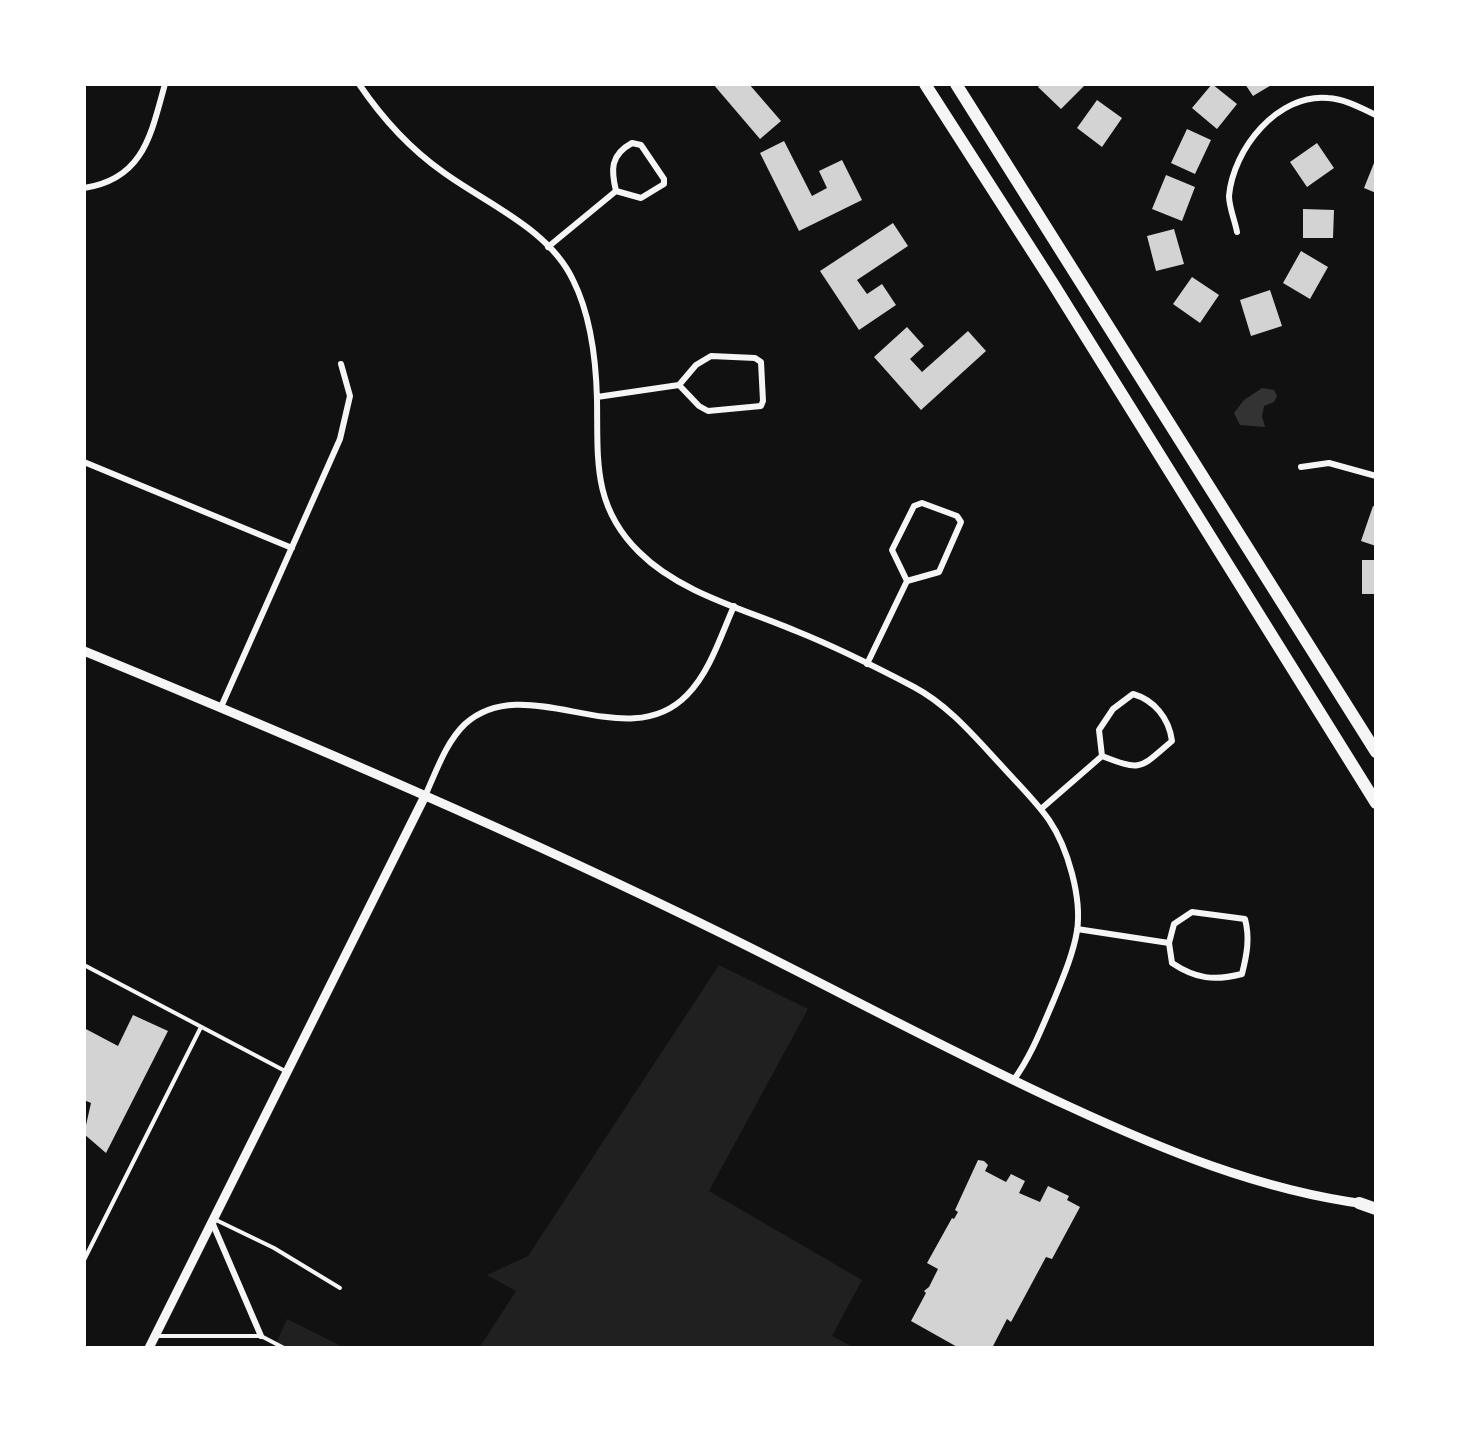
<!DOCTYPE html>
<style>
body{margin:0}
#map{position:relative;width:1460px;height:1432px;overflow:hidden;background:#111;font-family:Inter,sans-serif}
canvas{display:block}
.frame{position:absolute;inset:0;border:86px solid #fff;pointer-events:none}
</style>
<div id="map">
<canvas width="1460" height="1432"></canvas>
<div class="frame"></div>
</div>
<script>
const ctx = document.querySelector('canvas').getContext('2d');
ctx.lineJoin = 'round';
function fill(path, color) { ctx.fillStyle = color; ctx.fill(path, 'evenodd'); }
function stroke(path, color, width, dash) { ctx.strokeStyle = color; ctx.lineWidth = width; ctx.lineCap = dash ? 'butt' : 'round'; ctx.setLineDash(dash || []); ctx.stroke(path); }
fill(new Path2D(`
 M719,965L808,1009L709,1191L862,1280L832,1336L855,1348H479L516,1291L487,1275L528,1256Z
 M287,1319L345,1348H274Z`), '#202020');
fill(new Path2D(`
 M1262,388L1274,390L1277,396L1274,402L1264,406L1262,416L1265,427L1240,425L1234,413L1244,400Z`), '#333');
fill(new Path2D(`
 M713,84H749L781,121L760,139Z
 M1041,84H1086L1061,109L1038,87Z
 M1212,84L1237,104L1217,129L1192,108Z
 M1245,84H1273L1253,96Z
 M1097,100L1122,118L1102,147L1077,128Z
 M1187,129L1211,140L1195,174L1171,163Z
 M784,141L812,196L827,188L819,171L842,160L862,200L799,231L760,153Z
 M1317,143L1334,168L1307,187L1290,162Z
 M1376,158V193L1364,188Z
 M1166,175L1195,187L1182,221L1152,209Z
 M1303,209L1334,210L1333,238H1303Z
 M893,223L908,246L857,280L867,294L882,284L896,305L859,330L820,271Z
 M1174,229L1184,264L1156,271L1147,236Z
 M1301,251L1328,267L1310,299L1283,283Z
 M1192,277L1219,295L1200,323L1173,304Z
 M1270,290L1282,326L1251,336L1240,300Z
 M907,327L924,346L910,359L922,372L968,331L986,351L921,410L874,357Z
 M1373,506L1376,507V546L1361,541Z
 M1362,560H1376V594H1362Z
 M133,1015L168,1031L106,1153L84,1134L91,1103L84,1100V1028L118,1046Z
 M978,1160L984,1161L988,1165L985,1171L1006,1182L1011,1174L1025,1181L1019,1193L1040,1202L1048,1186L1069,1196L1067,1200L1080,1207L1052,1259L1046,1257L1011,1322L1007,1319L992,1348H959L911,1321L926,1293L924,1291L929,1287L938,1269L927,1263L952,1218L954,1219L958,1212L955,1210Z`), '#d3d3d3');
stroke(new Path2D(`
 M84,884V895
 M84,965L287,1072
 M214,1219L274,1248L340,1288
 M84,1260L201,1027
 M156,1336H261L284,1348`), '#f5f5f5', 4);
stroke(new Path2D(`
 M359,84C382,118 409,148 443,172C487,204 549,229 573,280C591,316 596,359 597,399C598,459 592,506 639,552C680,593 744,609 796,631C836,647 876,667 914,687C948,705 974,736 1000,764C1016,782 1035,800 1049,820C1068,848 1082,898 1077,931C1073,955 1062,980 1053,1002C1041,1030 1031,1056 1013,1081
 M632,143L641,145L664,179V184L641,198L616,191C611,170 610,155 632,143Z
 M84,188C144,179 151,134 165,84
 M1237,232C1235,221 1229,207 1229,196C1233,149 1278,93 1328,98C1345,99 1361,108 1376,115
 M548,247L616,191
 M711,356L755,358L761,362L763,401L761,406L708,411L699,406L679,385L696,365Z
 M597,397L679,385
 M84,462L292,548
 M1301,467L1329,463L1376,476
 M922,503L957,516L961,522L939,572L907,581L892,550L914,506Z
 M867,664L907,581
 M1133,694C1154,700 1169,718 1172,741C1140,768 1143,772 1102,756L1099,730L1113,709Z
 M221,707L340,439L350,396L341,364
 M425,796C436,772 446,742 465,724C527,668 626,758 687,695C710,672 721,635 734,606
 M1041,809L1102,756
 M1192,912L1245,919C1250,938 1247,954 1242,974C1214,981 1196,979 1172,963L1169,943L1174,924Z
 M1077,929L1169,943
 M212,1222L261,1336`), '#f5f5f5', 6);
stroke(new Path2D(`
 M84,651C303,741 520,834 733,939C844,994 953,1053 1066,1105C1161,1149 1259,1190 1365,1204
 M149,1348L425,796`), '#f5f5f5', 9);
stroke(new Path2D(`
 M925,84L1052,282L1376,803
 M956,84L1376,752
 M1359,1203L1376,1209`), '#f5f5f5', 12);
</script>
